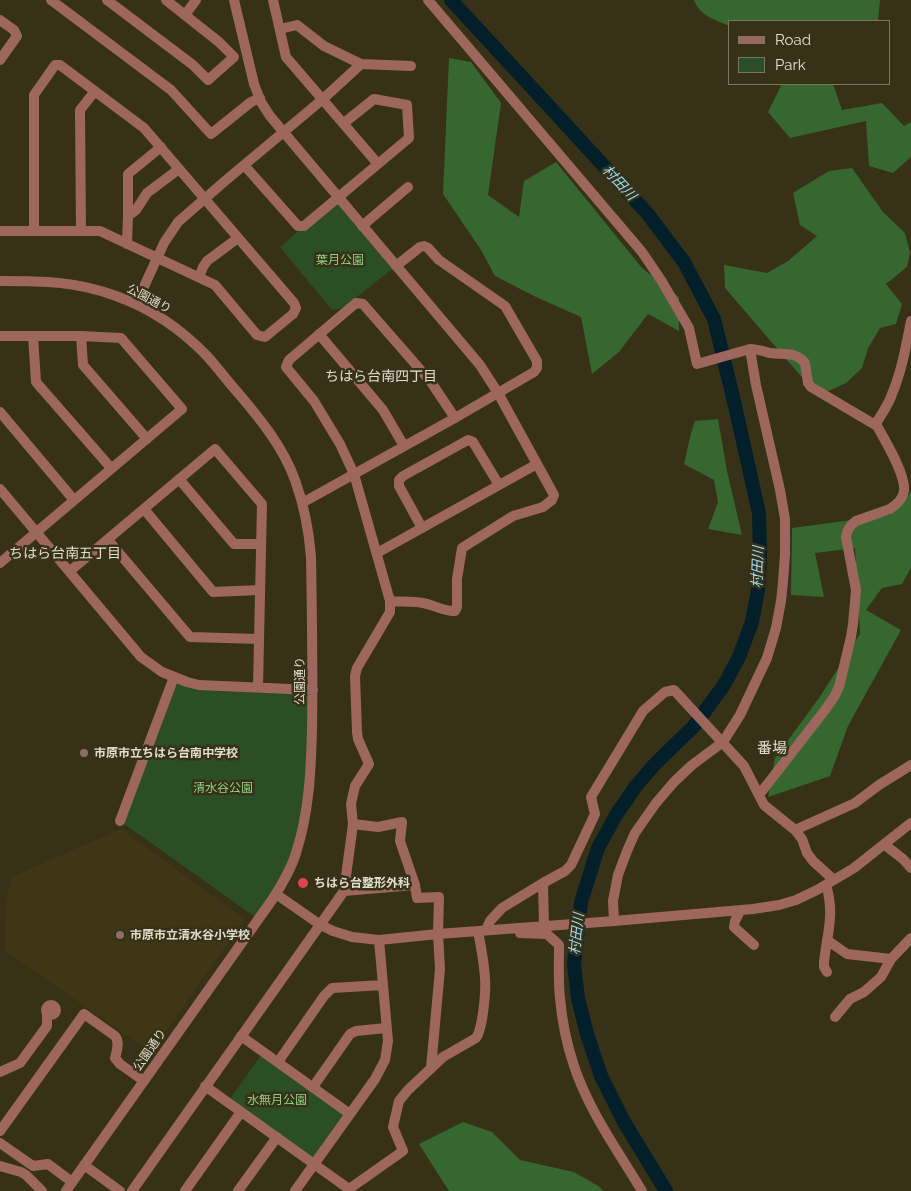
<!DOCTYPE html>
<meta charset="utf-8">
<style>
body{margin:0}
#map{position:relative;width:911px;height:1191px;overflow:hidden;background:#373118;font-family:Raleway,sans-serif}
canvas{display:block}
.legend{position:absolute;left:728px;top:20px;width:162px;height:65px;box-sizing:border-box;background:#373118;border:1px solid #7b7560;margin:0;padding:6px 9px;list-style:none;font-size:15px;color:#e0dccd}
.legend li{display:flex;align-items:center;gap:10px;height:25px}
.legend b{width:25px;border:1px solid #7b7560}
</style>
<div id="map">
<canvas width="911" height="1191"></canvas>
<ul class="legend">
<li><b style="height:6px;background:#9e675d"></b>Road</li>
<li><b style="height:14px;background:#2c4e27"></b>Park</li>
</ul>
</div>
<script>
const ctx = document.querySelector('canvas').getContext('2d');
ctx.lineJoin = 'round';
function fill(path, color) { ctx.fillStyle = color; ctx.fill(path, 'evenodd'); }
function stroke(path, color, width, dash) { ctx.strokeStyle = color; ctx.lineWidth = width; ctx.lineCap = dash ? 'butt' : 'round'; ctx.setLineDash(dash || []); ctx.stroke(path); }
function drawText(font, color, halo, rows, align = 'center') {
  ctx.font = font + ' Raleway,"Noto Sans JP",sans-serif'; ctx.lineWidth = 5; ctx.setLineDash([]); ctx.textBaseline = 'middle'; ctx.strokeStyle = halo; ctx.fillStyle = color; for (const [text, x, y, turn = 0] of rows) {
    ctx.save(); ctx.translate(x, y); ctx.rotate((+turn || 0) * Math.PI / 180); ctx.textAlign = isNaN(turn) ? turn : align; if (halo) ctx.strokeText(text, 0, 0); ctx.fillText(text, 0, 0); ctx.restore();
  }
}
fill(new Path2D(`
 M121,829L245,919L151,1052L5,951L6,898L10,887L11,877Z`), '#3e3615');
fill(new Path2D(`
 M338,196L396,266L343,308L332,310L280,247Z
 M174,677L199,685L313,690L311,770L296,855L258,919L120,821Z
 M263,1052L350,1114L314,1164L228,1102Z`), '#2c4e27');
fill(new Path2D(`
 M694,0H880L878,21H730V26C715,20 700,16 694,0Z
 M449,58L471,62L501,103L488,195L519,217L524,181L556,162L642,268L679,297V331L648,314L619,352L592,374L581,317L536,297L495,276L481,250L443,194Z
 M782,84H833L842,110L882,103L904,126L911,122V157L893,173L869,166L866,121L790,138L768,112Z
 M852,168L883,212L905,233L910,253L907,267L886,284L902,304L896,324L880,328L868,348L862,368L846,383L818,396L725,288L724,265L767,273L788,261L817,236L800,225L793,193L829,171Z
 M718,419L727,471L742,535L708,529L718,502L714,480L684,464L691,433L695,421Z
 M911,492V568L902,584L882,588L866,610L901,630L848,726L830,776L768,797L775,758L819,698L860,634L855,548L815,553L824,597L791,595L792,528L890,515Z
 M463,1122L492,1132L520,1160L574,1172L600,1187L603,1191H449L419,1144Z`), '#36672e');
stroke(new Path2D(`
 M451,0L547,104L647,213L684,262L714,319L733,397L759,513L760,556L758,590L752,622L739,657L724,685L694,726L655,764L636,786L616,815L598,848L581,902L574,964L578,998L587,1034L601,1076L624,1122L666,1191`), '#021f2a', 14);
stroke(new Path2D(`
 M51,0L171,90L211,134L251,102L260,98
 M107,0L193,65L208,80L234,57L219,42L166,0
 M234,0L254,84L261,102L270,116L480,365L498,393L554,495L552,500L543,507L513,516L462,548L457,579V607L455,611C445,612 434,605 423,603C412,601 401,602 390,601
 M273,0L286,57L378,164
 M428,0L642,252L661,280L689,328L697,364L750,349C757,349 763,351 770,353C782,355 796,351 805,363L808,383L811,387L877,426
 M185,15L196,0
 M0,20L14,30L17,36L0,60
 M280,29L297,25L324,46L361,64L411,66
 M244,165L298,226H304L409,138L407,105L374,99L344,123
 M128,216L136,210L147,193L179,169
 M362,226L408,187
 M0,231H100L215,285L257,335L265,337L293,314L296,308L294,303L144,128L60,65H55L34,95V231
 M81,231L80,110L95,91
 M127,244L128,216V174L161,147
 M199,277L203,267L207,261L238,238
 M0,281C42,281 76,281 116,296C150,308 182,330 207,356C218,368 228,382 239,394C261,420 283,447 295,480C304,505 309,531 311,557C312,615 313,672 312,729C311,771 309,813 296,853C291,870 281,886 272,900L66,1191
 M136,304L164,243L178,222L225,181L323,99L361,64
 M319,334L383,410L404,446
 M0,336H81L121,338L182,409L0,563
 M33,336L36,382L111,468
 M81,336L83,365L147,439
 M0,412L74,500
 M179,479L234,544H261
 M0,489L141,657L162,672L187,682L199,685L313,690
 M302,503L455,418L534,372L537,368V361L505,306L439,260L428,248L424,246L420,247L396,266
 M144,509L213,592L260,590
 M422,528L399,486V480L403,476L468,440L473,442L499,485
 M108,540L190,637L259,639
 M377,553L537,464
 M70,571L215,449L262,504L258,687
 M759,795L825,710L834,697L839,687L851,637L853,624L856,590L846,537C847,530 850,525 856,521L890,509C896,505 903,499 904,491C906,475 885,440 877,426V422C882,413 889,404 892,394C902,370 906,346 911,321
 M120,821L174,677
 M353,824L378,827L402,822L400,841L415,885L417,898L439,897L438,934L440,969L431,1068
 M795,830L855,803L879,785L911,765
 M885,845L903,859L911,868
 M543,883L544,926
 M826,885C835,913 827,935 824,962V967L827,972
 M344,891L415,885
 M276,894L319,924L333,931L352,937L379,940L438,934L614,921L753,909L779,905L796,900L817,890L854,868L911,823
 M740,911L735,921L734,927L754,945
 M614,921L613,901L618,875L627,851L635,833L656,803L674,782L692,765L723,742L740,715L767,658L776,628L781,601L783,582L785,554V519L780,490L756,385L750,349
 M486,930L490,921L502,908L543,883L565,871L571,865L595,814L591,797L643,711L665,692L674,690L744,766L764,805L795,830L802,839L807,853L813,861L834,880
 M520,933L547,934L559,945C559,962 558,981 560,998C562,1021 567,1045 574,1066C589,1111 618,1151 642,1191
 M827,940L847,954L891,959
 M46 1010a5 5 0 1 1 10 0a5 5 0 1 1-10 0Z
 M835,1017L850,999L864,992L881,977L891,959L911,938
 M241,1036L350,1114
 M278,1062L324,996L332,988L383,985
 M0,1072L20,1063L47,1026V1013
 M205,1086L349,1189L403,1151L393,1127L399,1101L408,1090L443,1057L476,1038C483,1028 486,991 485,978C484,962 481,947 478,931
 M313,1087L350,1034L356,1031L386,1028
 M0,1131L84,1014L115,1036C120,1042 117,1051 115,1058L120,1064L144,1081
 M0,1143L33,1166L48,1164L72,1182
 M84,1165L120,1191
 M0,1166L21,1172L26,1175L42,1191
 M132,1191L344,891L353,824L351,804L355,786L369,764L358,739L357,732L355,676L357,668L390,612V601L354,474L340,444L314,401L286,367L289,360L356,303L363,304L431,382L455,418
 M185,1191L241,1112
 M238,1191L277,1137
 M295,1191L375,1079L385,1060L388,1041L379,940`), '#9e675d', 10);
for (const [x, y, r, color] of [
 [84,753,5,"#8d6e63"],
 [303,883,6,"#e0444e"],
 [120,935,5,"#8d6e63"]
]) { const dot = new Path2D(); dot.arc(x, y, r, 0, 2 * Math.PI); ctx.fillStyle = color; ctx.fill(dot); stroke(dot, '#373118', 2); }
drawText('12px', '#8dd382', '#373118', [
 ["葉月公園",340,260],
 ["清水谷公園",223,788],
 ["水無月公園",277,1100]
]);
drawText('12px', '#e0dccd', '#373118', [
 ["公園通り",149,299,28],
 ["公園通り",300,681,-90],
 ["公園通り",150,1050,-55]
]);
drawText('bold 12px', '#e0dccd', '#373118', [
 ["市原市立ちはら台南中学校",94,753],
 ["ちはら台整形外科",314,883],
 ["市原市立清水谷小学校",130,935]
], 'left');
drawText('italic 14px', '#97dcf8', '#373118', [
 ["村田川",619,183,47],
 ["村田川",758,567,-88],
 ["村田川",577,934,-84]
]);
drawText('14px', '#e0dccd', '#373118', [
 ["ちはら台南四丁目",381,377],
 ["ちはら台南五丁目",65,554]
]);
drawText('15px', '#e0dccd', '#373118', [
 ["番場",772,748]
]);
</script>
